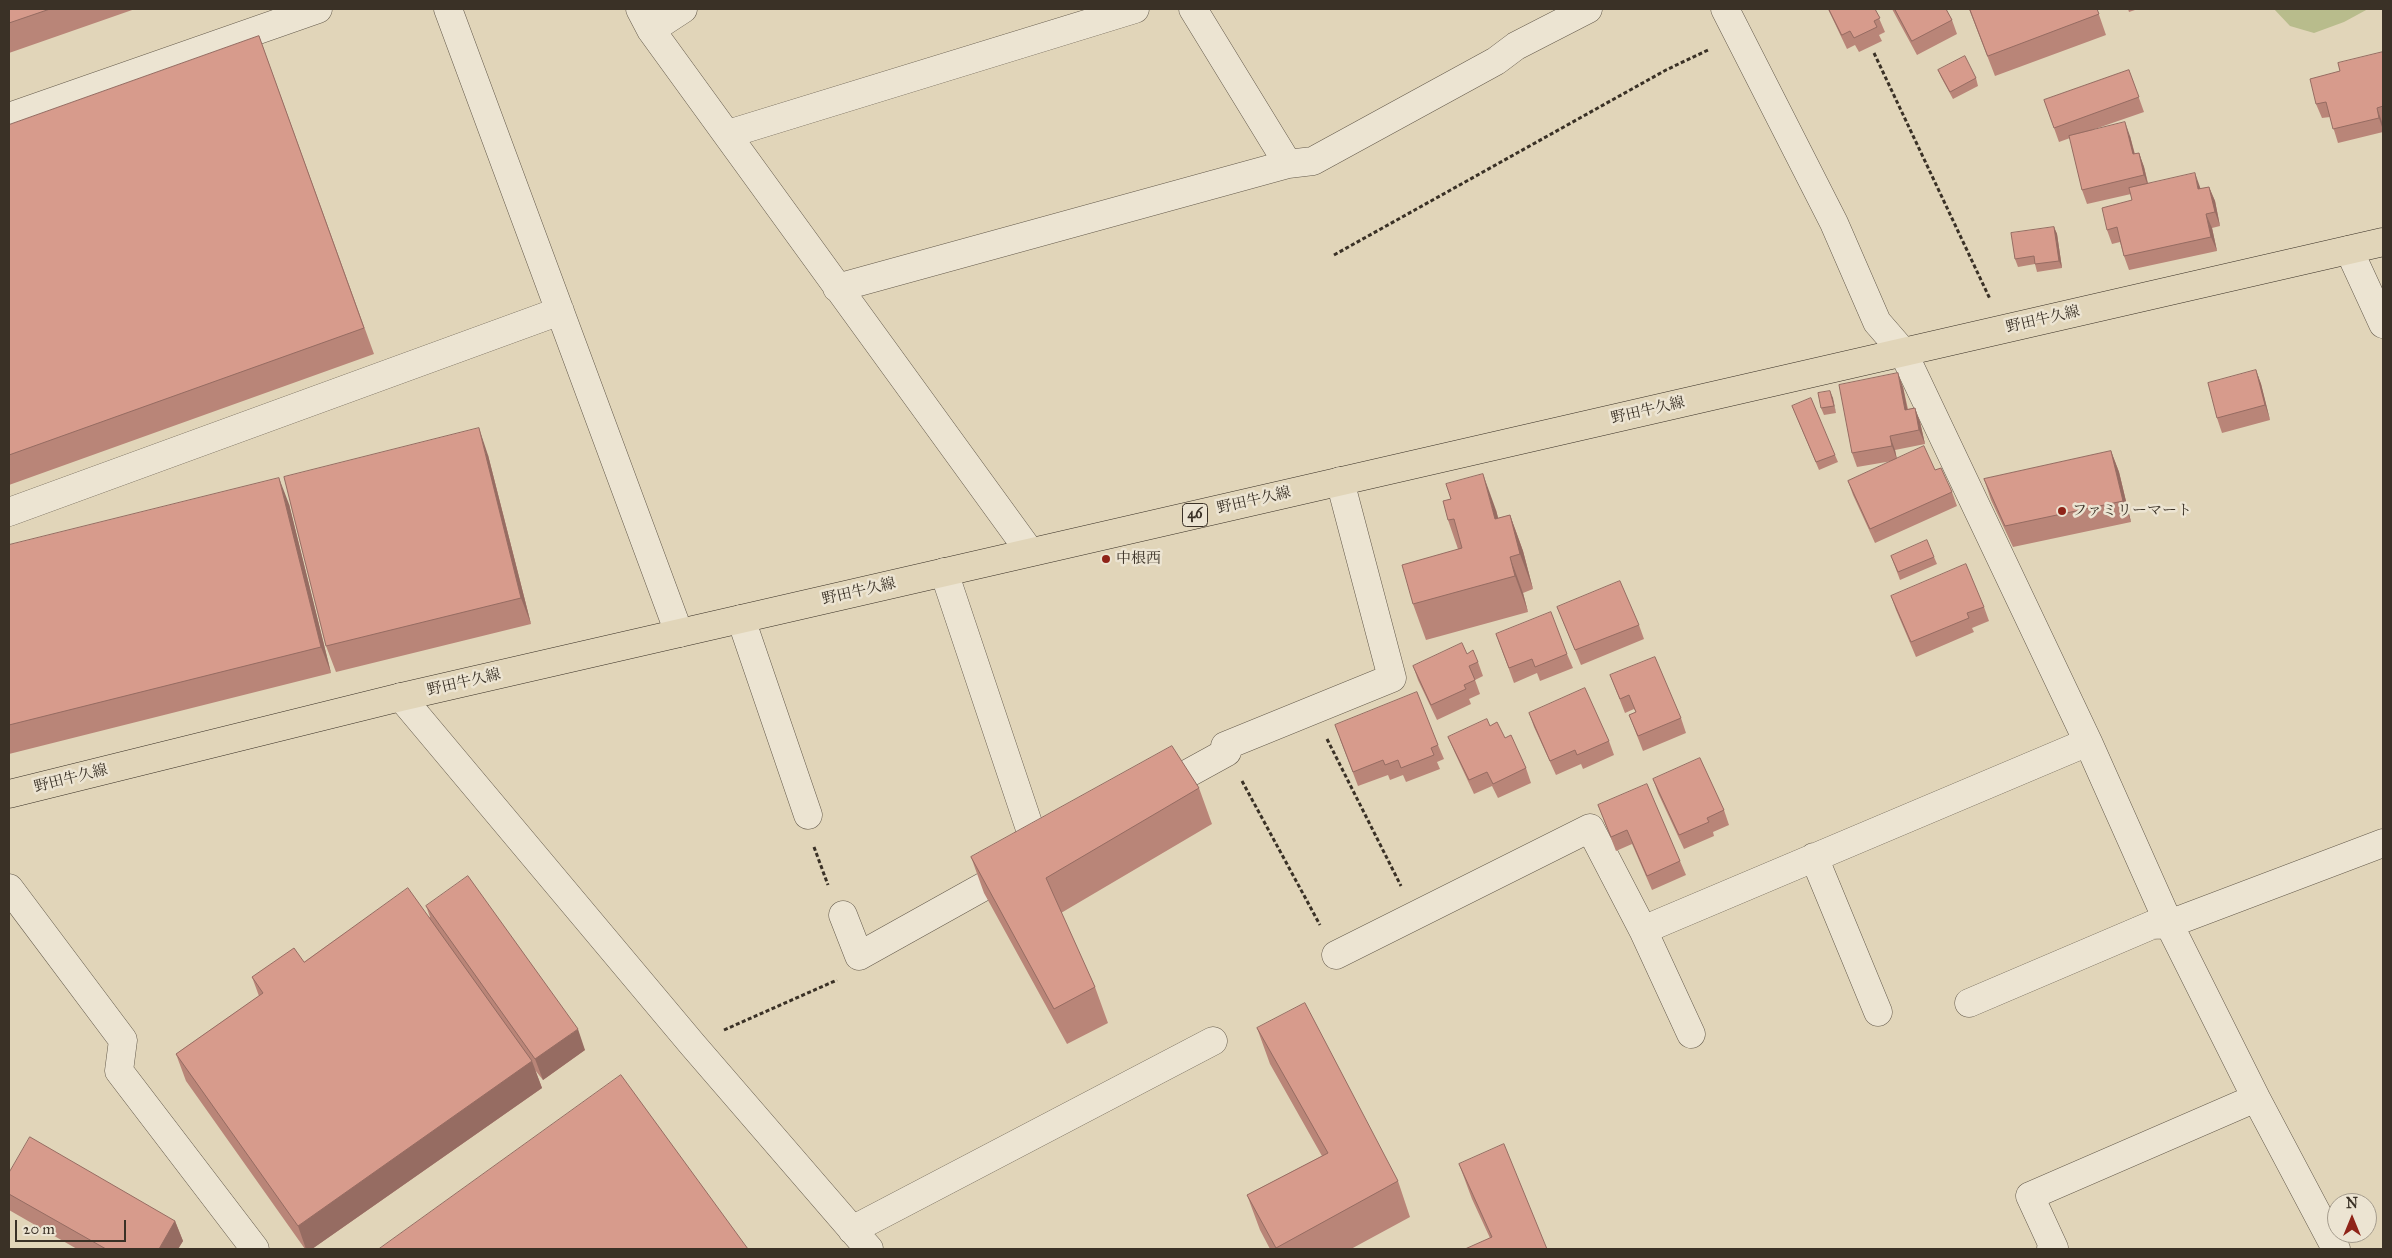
<!DOCTYPE html>
<meta charset="utf-8">
<style>
body{margin:0}
#map{position:relative;width:2392px;height:1258px;overflow:hidden;background:#e1d5b9;font-family:"IM FELL Great Primer",serif}
canvas{display:block}
.frame{position:absolute;inset:0;border:10px solid #3a3126;pointer-events:none}
.north{position:absolute;left:2327px;top:1193px;width:50px;height:50px;box-sizing:border-box;background:#ece4d2;border:1px solid #a59c8d;border-radius:50%;rotate:0deg;font-size:14px;font-weight:700;line-height:20px;text-align:center;color:#3a3126}
.north::after{content:'';display:block;margin:auto;width:18px;height:22px;background:#8f2418;clip-path:polygon(50% 0,100% 100%,50% 72%,0 100%)}
.scale{position:absolute;left:15px;top:1220px;width:111px;height:22px;box-sizing:border-box;border:2px solid #3a3126;border-top:0;padding-left:6px;font-size:15px;line-height:18px;white-space:nowrap;color:#3a3126;-webkit-text-stroke:4px #ece4d2;paint-order:stroke}
</style>
<div id="map">
<canvas width="2392" height="1258"></canvas>
<div class="frame"></div>
<div class="north">N</div>
<div class="scale">20 m</div>
</div>
<script>
const ctx = document.querySelector('canvas').getContext('2d');
ctx.lineJoin = 'round';
function fill(path, color) { ctx.fillStyle = color; ctx.fill(path, 'evenodd'); }
function stroke(path, color, width, dash) { ctx.strokeStyle = color; ctx.lineWidth = width; ctx.lineCap = dash ? 'butt' : 'round'; ctx.setLineDash(dash || []); ctx.stroke(path); }
function drawText(font, color, halo, rows, align = 'center') {
  ctx.font = font + ' "IM FELL Great Primer","Noto Serif JP",serif'; ctx.lineWidth = 5; ctx.setLineDash([]); ctx.textBaseline = 'middle'; ctx.strokeStyle = halo; ctx.fillStyle = color; for (const [text, x, y, turn = 0] of rows) {
    ctx.save(); ctx.translate(x, y); ctx.rotate((+turn || 0) * Math.PI / 180); ctx.textAlign = isNaN(turn) ? turn : align; if (halo) ctx.strokeText(text, 0, 0); ctx.fillText(text, 0, 0); ctx.restore();
  }
}
fill(new Path2D(`
 M2274,9H2368L2344,22L2314,33L2290,26Z`), '#b8bc8c');
const minor = new Path2D(`
 M448,9L679,633
 M640,9L651,30L1030,552
 M1193,9L1288,164
 M1725,9L1834,223L1877,322L1903,352L2088,742L2169,924L2256,1098L2336,1249
 M651,30L683,9
 M9,117L318,9
 M728,134L1135,9
 M2349,250L2383,324
 M837,288L1288,164L1313,161L1496,61L1516,46L1588,9
 M9,512L560,311
 M944,572L1039,856
 M741,619L808,815
 M401,697L692,1044L869,1249
 M1156,791L1227,752L1225,746L1392,678L1340,481
 M1814,857L1878,1012
 M9,888L123,1040L119,1071L255,1249
 M843,915L859,956L1015,869
 M1643,930L1691,1034
 M1336,955L1590,828L1643,930L2088,742
 M1969,1003L2152,925L2169,924L2383,843
 M852,1230L1213,1041
 M2051,1249L2054,1248L2030,1196L2256,1098`);
const major = new Path2D(`
 M9,794L401,697L2383,242`);
stroke(minor, '#645a4b', 29);
stroke(major, '#3a3126', 29);
stroke(new Path2D(`
 M1874,53L1990,299
 M1334,255L1666,70L1708,50
 M1327,739L1401,886
 M1242,781L1320,925
 M814,847L828,885
 M724,1030L837,980`), '#3a3126', 3, [4, 2.5]);
stroke(minor, '#ece4d2', 28);
stroke(major, '#e1d5b9', 28);
fill(new Path2D(`
 M9,9H135L9,53Z
 M1828,9H1875L1885,32L1879,35L1882,41L1859,52L1855,45L1847,49Z
 M1892,9H1946L1952,20L1957,34L1917,55Z
 M1969,9H2097L2106,35L1995,76Z
 M2128,9H2138L2129,12Z
 M259,36L374,354L9,485V125Z
 M2383,52V122H2382L2383,132L2338,143L2330,117L2322,118L2316,104L2340,71Z
 M1938,70L1976,78L1978,86L1953,99L1941,77Z
 M2129,70L2144,112L2092,130L2130,136L2135,154L2139,153L2144,167L2148,183L2201,189L2209,187L2215,201L2220,226L2212,228L2217,251L2129,270L2124,256L2120,242L2112,244L2107,230L2132,200L2131,194L2087,204L2082,190L2070,138L2059,142L2044,100Z
 M2054,227L2057,234L2062,268L2037,272L2035,264L2018,267L2015,259Z
 M2256,370L2261,384L2270,420L2222,433L2217,418Z
 M1903,387L1908,409L1915,408L1920,422L1925,444L1895,450L1897,459L1935,470L1952,492L1957,506L1875,543L1853,495L1848,481L1892,461L1857,467L1852,453Z
 M1830,391L1836,413L1824,415L1821,408Z
 M1792,406L1835,455L1838,462L1819,470Z
 M2111,451L2119,472L2131,522L2013,547L1991,500L1984,479Z
 M488,455L531,624L336,672L326,646Z
 M289,504L331,673L9,754V545Z
 M1496,510L1498,518L1510,515L1523,551L1533,589L1523,593L1528,612L1426,640L1413,604L1458,549L1448,520Z
 M1891,556L1934,557L1937,564L1900,580Z
 M1891,596L1984,607L1989,621L1972,628L1974,632L1916,657L1896,610Z
 M1557,607L1639,625L1644,639L1581,665Z
 M1496,634L1567,654L1573,668L1540,681L1537,673L1514,683Z
 M1467,654L1478,662L1483,676L1475,680L1480,694L1469,699L1471,704L1437,720L1418,680L1413,666Z
 M1610,675L1681,718L1686,733L1643,751L1629,715L1636,712L1634,709L1625,713Z
 M1529,713L1609,741L1614,755L1583,769L1581,764L1556,775L1534,727Z
 M1490,726L1526,768L1531,783L1498,798L1492,786L1474,794L1454,751L1448,737Z
 M1340,739L1438,745L1444,759L1437,762L1440,769L1406,782L1403,775L1390,780L1388,775L1358,786Z
 M1653,779L1724,810L1729,825L1713,832L1714,836L1684,849L1658,793Z
 M1199,788L1212,824L1061,913L1095,987L1108,1023L1067,1044L984,893L971,857Z
 M1598,805L1680,861L1686,875L1652,890L1632,844L1616,851Z
 M426,906L585,1050L543,1080L535,1070L542,1088L312,1249H305L186,1081L176,1054L259,996L252,977L304,962L430,917Z
 M1257,1028L1398,1181L1410,1217L1351,1249H1270L1260,1230L1247,1195L1322,1156L1270,1064Z
 M1459,1164L1547,1249L1490,1238L1472,1199Z
 M9,1173L175,1221L183,1241L178,1249H77L9,1210Z`), '#b98578');
fill(new Path2D(`
 M2377,108L2382,122L2383,130L2379,118Z
 M2125,122L2130,136L2138,168L2133,154Z
 M2139,153L2144,167L2149,189L2144,175Z
 M2195,173L2200,187L2204,204L2198,189Z
 M2209,187L2215,201L2220,226L2215,212Z
 M2206,214L2212,228L2217,251L2211,237Z
 M2054,227L2057,234L2062,268L2059,261Z
 M2256,370L2261,384L2270,420L2265,405Z
 M1898,373L1903,387L1910,424L1905,410Z
 M1830,391L1833,398L1836,413L1834,406Z
 M1915,408L1920,422L1925,444L1919,430Z
 M479,428L488,455L531,624L521,598Z
 M1890,436L1895,450L1897,460L1892,446Z
 M2111,451L2119,472L2131,522L2123,501Z
 M1483,474L1496,510L1508,555L1495,519Z
 M279,478L289,504L331,673L321,647Z
 M1510,515L1523,551L1533,589L1520,554Z
 M1510,557L1523,593L1528,612L1515,576Z
 M578,1029L585,1050L543,1080L535,1059Z
 M532,1061L542,1088L312,1249H306L298,1226Z
 M175,1221L183,1241L178,1249H159Z`), '#966c62');
const building = new Path2D(`
 M9,9H50L9,23Z
 M1829,9H1875L1880,18L1874,21L1877,27L1854,38L1850,31L1842,35Z
 M1895,9H1946L1952,20L1912,41Z
 M1970,9H2097L2099,14L1988,56Z
 M259,36L364,328L9,455V125Z
 M2383,52V106L2377,108L2379,118L2333,129L2326,102L2316,104L2310,79L2340,71L2338,63Z
 M1965,56L1976,78L1950,92L1938,70Z
 M2129,70L2139,97L2054,128L2044,100Z
 M2125,122L2133,154L2139,153L2144,175L2082,190L2069,136Z
 M2195,173L2198,189L2209,187L2215,212L2206,214L2211,237L2124,256L2117,227L2107,230L2102,208L2132,200L2129,188Z
 M2054,227L2059,261L2035,264L2034,256L2015,259L2011,233Z
 M2256,370L2265,405L2217,418L2208,383Z
 M1898,373L1905,410L1915,408L1919,430L1890,436L1892,446L1852,453L1839,385Z
 M1830,391L1834,406L1821,408L1818,393Z
 M1811,398L1835,455L1816,462L1792,406Z
 M479,428L521,598L326,646L284,477Z
 M1924,446L1935,470L1941,468L1952,492L1870,529L1848,481Z
 M2111,451L2123,501L2005,526L1984,479Z
 M1483,474L1495,519L1510,515L1520,554L1510,557L1515,576L1413,604L1402,565L1462,548L1454,519L1448,520L1443,501L1451,499L1446,484Z
 M279,478L321,647L9,725V545Z
 M1927,540L1934,557L1898,572L1891,556Z
 M1966,564L1984,607L1967,613L1969,618L1911,642L1891,596Z
 M1620,581L1639,625L1575,650L1557,607Z
 M1551,612L1567,654L1535,667L1532,659L1509,668L1496,634Z
 M1462,643L1467,654L1473,650L1478,662L1469,666L1475,680L1464,685L1466,689L1431,705L1413,666Z
 M1655,657L1681,718L1638,736L1629,715L1636,712L1629,695L1620,699L1610,675Z
 M1585,688L1609,741L1577,755L1575,750L1550,761L1529,713Z
 M1417,692L1438,745L1431,748L1434,755L1401,768L1398,760L1385,765L1383,760L1353,772L1335,725Z
 M1487,719L1490,726L1497,722L1505,738L1511,735L1526,768L1493,784L1487,772L1469,780L1448,737Z
 M1172,746L1199,788L1046,878L1095,987L1054,1009L971,857Z
 M1700,758L1724,810L1707,818L1709,822L1679,835L1653,779Z
 M1647,784L1680,861L1647,876L1627,830L1611,837L1598,805Z
 M468,876L578,1029L535,1059L426,906Z
 M408,888L532,1061L298,1226L176,1054L263,993L252,977L294,948L304,962Z
 M1305,1003L1398,1181L1276,1248L1247,1195L1328,1153L1257,1028Z
 M621,1075L748,1249H379Z
 M30,1137L175,1221L159,1249H106L9,1194V1173Z
 M1504,1144L1547,1249H1465L1492,1237L1459,1164Z`);
fill(building, '#d79b8c');
stroke(building, '#966c62', 1);
for (const [x, y, r, color] of [
 [2062,511,5,"#8f2418"],
 [1106,559,5,"#8f2418"]
]) { const dot = new Path2D(); dot.arc(x, y, r, 0, 2 * Math.PI); ctx.fillStyle = color; ctx.fill(dot); stroke(dot, '#ece4d2', 2); }
for (const [x, y, w] of [
 [1195,515,25]
]) { const box = new Path2D(); box.roundRect(x - w / 2, y - 11.5, w, 23, 4); ctx.fillStyle = '#ece4d2'; ctx.fill(box); stroke(box, '#3a3126', 1); }
drawText('bold 14px', '#3a3126', null, [
 ["46",1195,515]
]);
drawText('15px', '#3a3126', '#ece4d2', [
 ["野田牛久線",2043,320,-13],
 ["野田牛久線",1648,411,-13],
 ["野田牛久線",1254,501,-13],
 ["野田牛久線",859,592,-13],
 ["野田牛久線",464,683,-13],
 ["野田牛久線",71,779,-14]
]);
drawText('15px', '#3a3126', '#ece4d2', [
 ["ファミリーマート",2072,511],
 ["中根西",1116,559]
], 'left');
</script>
